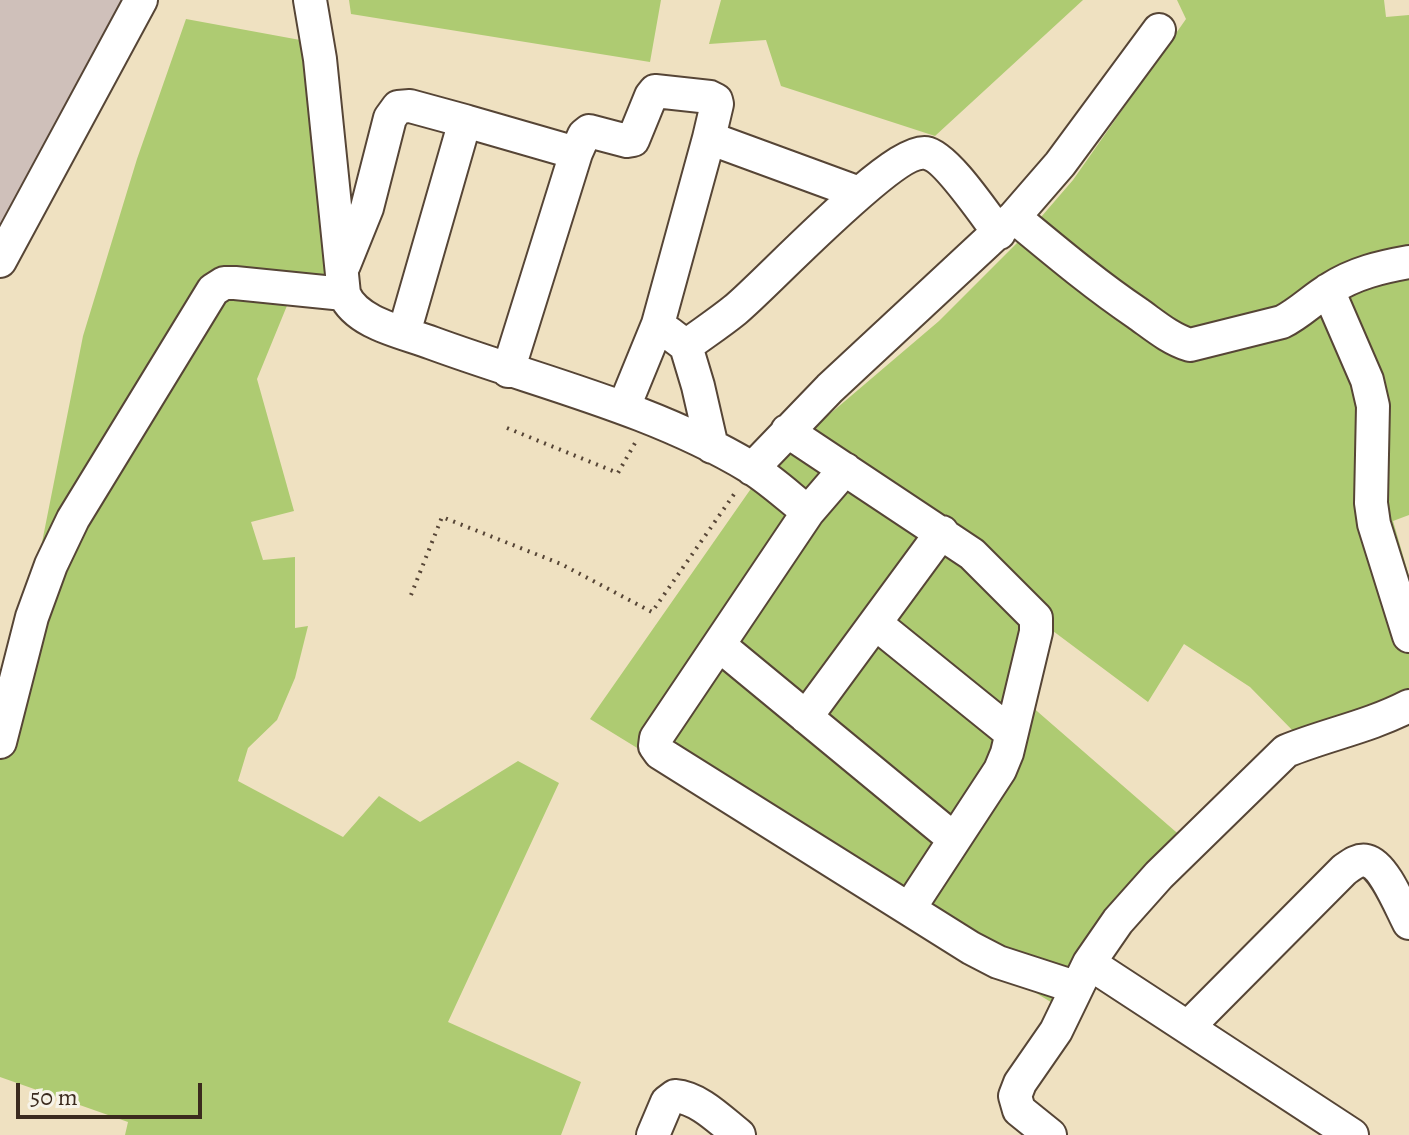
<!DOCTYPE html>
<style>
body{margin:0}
#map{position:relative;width:1409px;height:1135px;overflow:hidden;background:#efe1c1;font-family:Alegreya,serif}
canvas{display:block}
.scale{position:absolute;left:16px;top:1083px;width:186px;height:36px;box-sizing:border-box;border:4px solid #3b2a1e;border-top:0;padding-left:10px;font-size:24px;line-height:28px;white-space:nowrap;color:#3b2a1e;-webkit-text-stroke:6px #f7f3e8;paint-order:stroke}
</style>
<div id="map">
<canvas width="1409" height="1135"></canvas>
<div class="scale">50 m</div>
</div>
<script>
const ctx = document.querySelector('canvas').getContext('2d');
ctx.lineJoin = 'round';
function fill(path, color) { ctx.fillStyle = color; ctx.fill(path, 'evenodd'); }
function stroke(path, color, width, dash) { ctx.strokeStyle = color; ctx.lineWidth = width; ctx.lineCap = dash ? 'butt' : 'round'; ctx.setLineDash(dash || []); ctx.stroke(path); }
fill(new Path2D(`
 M0,0H130L0,237Z`), '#cfc0ba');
fill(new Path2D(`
 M349,0H661L650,62L351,14Z
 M721,0H1083L935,136L781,86L766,40L709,44Z
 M1177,0H1384L1386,17L1409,15V515L1393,521L1409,576V697L1297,735L1250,687L1184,644L1148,702L1053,631L1015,692L1191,845L1054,1004L590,719L764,470L939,321L1029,231L1073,180L1186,19Z
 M186,19L311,42L340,304L293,291L257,379L294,511L251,522L263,560L295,557V628L308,626L295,678L277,720L248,748L238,781L343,837L379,796L420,822L518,761L559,783L448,1022L581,1082L561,1135H125L128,1122L0,1077V754L83,336L137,159Z`), '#aecb72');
const minor = new Path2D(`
 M310,0L320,59L344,294C357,324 403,332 432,343C538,382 652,408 750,467C771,480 789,497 808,512
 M576,153L584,135L589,131L627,141L633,140L651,96L655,91L710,97L716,100L717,104L709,138
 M1014,217C1054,250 1094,284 1137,313C1154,325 1170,339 1190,345L1282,322C1300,313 1313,299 1330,289C1355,273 1381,267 1409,262
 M0,261L141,0
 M344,265L367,208L390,118L398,107L410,106L465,121
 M1328,290L1367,380L1373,406L1371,503L1374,524L1409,636
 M404,333L465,121L576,153L508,371
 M669,333L686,346L698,386L712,447
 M686,346C702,334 719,323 735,310C767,284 892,148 926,153C946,156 985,215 999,233
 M624,407L658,324L709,138L859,193
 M787,431L972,554L1036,618V632L1007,753L1000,770L909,909
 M752,469L830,388L1014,217L1060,164L1159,30
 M845,469L808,512L656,738L655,746L660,753L971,948L998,962L1075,987
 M875,623L1011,733
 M719,645L954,839
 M806,717L942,532
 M0,742L32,617L51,565L73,519L213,290L224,283H235L344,294
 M1089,963L1352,1135
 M1188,1027L1344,870C1351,865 1358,859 1367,861C1384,865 1401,908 1409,923
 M653,1135L667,1102L675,1096C699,1098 720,1120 739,1135
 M1050,1135L1019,1110L1015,1096L1020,1083L1056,1031L1089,963L1118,921L1159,875L1286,751C1328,734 1368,727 1409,706`);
stroke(minor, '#564536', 36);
stroke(new Path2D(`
 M507,428L618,473L635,443
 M411,595L442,517L561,564L652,612L737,490`), '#564536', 4, [2, 6]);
stroke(minor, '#fff', 32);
</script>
